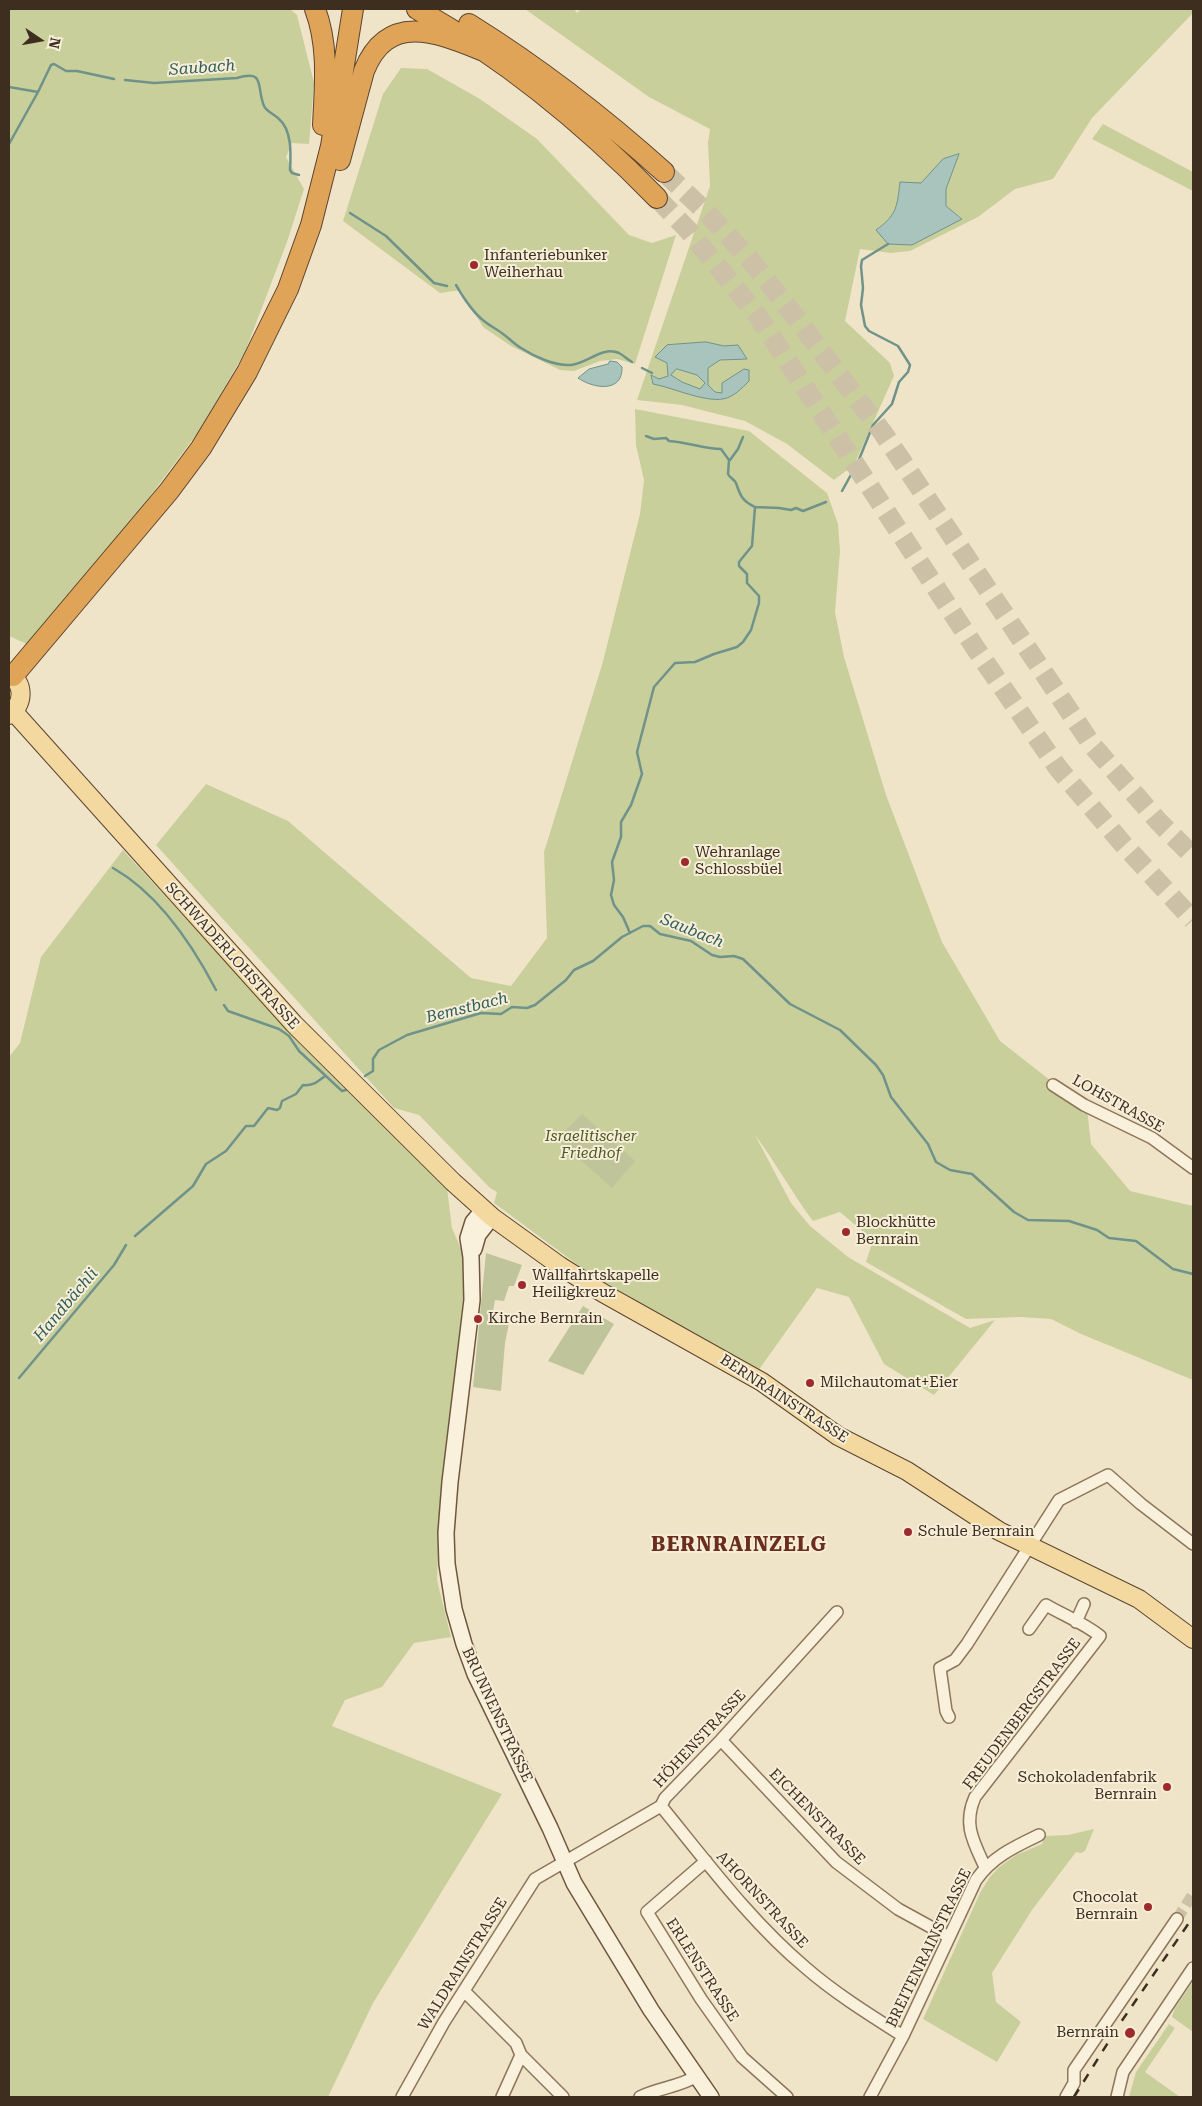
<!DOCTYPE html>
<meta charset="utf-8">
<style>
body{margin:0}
#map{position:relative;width:1202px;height:2106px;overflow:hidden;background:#f0e4c8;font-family:"Roboto Serif",serif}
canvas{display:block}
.frame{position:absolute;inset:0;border:10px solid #3d2e20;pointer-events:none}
.north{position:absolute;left:15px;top:15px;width:50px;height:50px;-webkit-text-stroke:4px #f7eed8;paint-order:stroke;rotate:102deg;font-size:14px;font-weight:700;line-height:20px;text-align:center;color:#3d2e20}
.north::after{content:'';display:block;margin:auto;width:18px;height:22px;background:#3d2e20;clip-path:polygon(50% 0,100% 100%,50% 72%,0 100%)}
</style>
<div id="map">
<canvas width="1202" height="2106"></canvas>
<div class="frame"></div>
<div class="north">N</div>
</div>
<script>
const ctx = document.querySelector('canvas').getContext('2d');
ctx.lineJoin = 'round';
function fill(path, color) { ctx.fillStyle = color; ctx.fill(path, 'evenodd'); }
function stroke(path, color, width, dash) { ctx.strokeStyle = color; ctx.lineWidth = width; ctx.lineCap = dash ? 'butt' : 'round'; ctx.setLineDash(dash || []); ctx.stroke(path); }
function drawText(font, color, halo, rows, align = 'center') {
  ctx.font = font + ' "Roboto Serif",serif'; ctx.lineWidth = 4; ctx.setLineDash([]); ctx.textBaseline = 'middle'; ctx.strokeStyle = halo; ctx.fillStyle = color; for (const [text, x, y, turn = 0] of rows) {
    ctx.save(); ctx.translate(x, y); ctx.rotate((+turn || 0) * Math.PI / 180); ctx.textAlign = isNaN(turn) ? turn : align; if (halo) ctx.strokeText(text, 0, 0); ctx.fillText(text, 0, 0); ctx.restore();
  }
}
fill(new Path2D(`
 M9,9H290L297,15L314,83L309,144L292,143L286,157L304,189L287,242L245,352L199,431L130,523L29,645L9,636Z
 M525,9H574L577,13L581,9H1193V13L1092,118L1053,179L1015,189L978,217L910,251L891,253L860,249L845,321L890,363L894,376L854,465L834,480L787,444L745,421L682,405L637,400L710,186L708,143L710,129L649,97ZM959,154L946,189V206L962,218L876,230C897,215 897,207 900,183H921L943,159Z
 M401,68L427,69L480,99L537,139L629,235L652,243L676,235L635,364L617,359L600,361L574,371L560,370L511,346L483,327L461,290L440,293L343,221L383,94Z
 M1103,124L1193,172V191L1092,139Z
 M635,409L749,431L827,493L838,524L840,551L835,612L844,657L886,795L942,942L1000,1041L1087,1109L1091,1144L1130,1191L1193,1206V1380L1081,1334L1051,1319L1021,1317L966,1319L866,1262L873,1240L840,1212L813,1221C792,1193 776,1163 755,1135L791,1203L810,1226L848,1257L970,1328L995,1320L934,1395L884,1364L849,1297L817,1288L758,1371L586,1271L494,1203L497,1192L490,1188L419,1115L394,1108L156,845L206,784L288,821L471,978L511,986L547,938L544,852L602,665L640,514L644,480L636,445Z
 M123,850L296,1039L447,1188L452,1228L467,1263L439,1532L437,1580L451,1637L414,1643L382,1687L345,1700L332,1726L502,1794L373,2003L328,2097H9V1057L20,1043L41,957Z
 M1094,1829L1085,1851L1081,1853L1076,1852L1032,1910L992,1973L996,2002L1021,2022L997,2062L923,2019L981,1891L990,1877L998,1868L1016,1855L1042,1844L1045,1836L1068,1835Z
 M1193,1982V2032L1172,2017L1175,2008Z
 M1169,2024L1175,2028L1145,2072L1180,2097H1129L1136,2072Z`), '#c9cf9b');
fill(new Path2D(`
 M582,1114L635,1161L612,1188L557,1139Z
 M486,1253L522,1265L514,1286H509L504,1301L495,1300L492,1317L509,1323L505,1343L501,1391L473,1387Z
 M583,1306L614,1324L583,1375L548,1361Z`), '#bfc49a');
const water = new Path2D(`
 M959,154L946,189V206L962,219L912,245L888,244L876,230C897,215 897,207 900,182L921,183L943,159Z
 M706,342L724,346L738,345L747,359L720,360L708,368V385L715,392L722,393V383L744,369L749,370V381C742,388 734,397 723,399C703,402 674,388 653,384L651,375L659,379L668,376L667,363L655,357L667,345ZM677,369L697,375L705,383L700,389L682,382L671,375Z
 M610,361L617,362L622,367C623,394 592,388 578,378L589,369L608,364Z`);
fill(water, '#a9c4bc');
stroke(water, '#6f938a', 1);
stroke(new Path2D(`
 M125,80L154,83L237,78C266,69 256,87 264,106C267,112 274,114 279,119C292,130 291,154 290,170L292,173L299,175
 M9,87L38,92L51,65L54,64L66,71H77L114,79
 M9,144L38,92
 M350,213L386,236L434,283L447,286
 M456,285C463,297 472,312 484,321C490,326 497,329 503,334C509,338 514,344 521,348C535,357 555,366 571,365C588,363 602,346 619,353C623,355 627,359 632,362
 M642,368L652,373
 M646,436L654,439L666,438L669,441C687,442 704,449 721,449L729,460L728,474C730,478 734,479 736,483C740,495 742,501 755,507
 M730,460L738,449L743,437
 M842,491L858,462L873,425L892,404L899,382L908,372L910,365L898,346L869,331L865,326L861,305L863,288L861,266L862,260L888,244
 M113,868C159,894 192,944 216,990
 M630,933L623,917L614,905L611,895L614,880L612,862L621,837V822L631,805L642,774L637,752L654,687L675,663L695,662L714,654L737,647L743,642L751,630L759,603V596L747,583V574L739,566V562L752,546L755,507L779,508L791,510L796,508L803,511L826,502
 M224,1005L228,1011L279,1029L289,1036L299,1051L342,1091L346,1090
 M365,1076L373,1071V1059L379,1050L407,1035L481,1013L501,1014L512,1007L527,1008L535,1005L566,980L574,970L593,961L622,937L643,926H650L660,934L691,941L712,955L720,957L734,956L743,959L790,1004L840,1030L876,1065L883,1075L891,1097L928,1144L936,1162L950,1170L972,1174L1014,1212L1028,1220L1069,1221L1097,1230L1109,1238L1136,1241L1173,1269L1193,1274
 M135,1236L193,1186L206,1164L226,1151L246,1126H254L268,1108L277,1110L280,1108L282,1101L296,1094L303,1085C313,1086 317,1082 325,1076
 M19,1378L114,1265L126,1245`), '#6f938a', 2.5);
stroke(new Path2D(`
 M1177,1919L1193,1894`), '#ccc0a6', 11, [11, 5.5]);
stroke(new Path2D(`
 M664,172L709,215L751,261L783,301L883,433L1092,745L1158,821L1193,856
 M657,198L688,230L758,316L978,652L1058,768L1123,844L1193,920`), '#ccc0a6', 20, [20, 10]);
const street = new Path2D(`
 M1053,1085L1084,1105L1152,1138L1193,1168
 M1076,1622L1084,1604
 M949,1717L946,1711L940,1668L955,1660L967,1644L1059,1500L1108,1475L1141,1504L1193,1544
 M721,1740L836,1862L898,1909L949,1937
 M661,1806C706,1861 751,1922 806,1968C836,1994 870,2015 903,2036
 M706,1861L647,1912L701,1999L742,2057L787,2097
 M985,1867C973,1841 963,1824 975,1797L1100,1636C1084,1623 1065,1616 1046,1605L1029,1629
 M464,1991L516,2043L521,2055L502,2097
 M521,2055L563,2097
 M402,2097L444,2022L535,1879L661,1806L665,1798L721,1740L837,1612
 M640,2097C658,2088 679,2087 697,2076
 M870,2097L903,2036L976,1880C992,1857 1014,1847 1039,1835
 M1066,2097L1074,2083V2070L1177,1919
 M1117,2097L1123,2072L1193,1968`);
const secondary = new Path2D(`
 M483,1210L473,1222L468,1238L471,1257L472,1300L450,1482L446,1533L447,1564L454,1609L464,1644L475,1674L550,1828L574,1883L651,2010L711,2097
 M474,1249L478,1235L492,1217`);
const primary = new Path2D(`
 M9,674C25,684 24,704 9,715
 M14,712L294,1024L453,1182L492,1217L560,1266L603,1293L762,1382L838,1436L907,1471L999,1531L1139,1599L1193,1639`);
const highway = new Path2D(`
 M315,9C329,46 325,86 323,125
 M417,9C507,60 585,124 657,198
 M469,24C538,67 603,117 664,172
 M340,160L364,71C389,8 443,35 489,53
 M13,676L169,491L201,448L247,372L288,289L311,225L331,146L353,9`);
stroke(street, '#8d765c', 14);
stroke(secondary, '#6f573f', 18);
stroke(primary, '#5b4430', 20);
stroke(highway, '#5b4430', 22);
stroke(street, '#faf1dc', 11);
stroke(secondary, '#faf1dc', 15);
stroke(primary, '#f3d9a0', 18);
stroke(highway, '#e0a458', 20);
stroke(new Path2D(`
 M1074,2097L1119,2025L1193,1917`), '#3d2e20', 2.5, [9, 9]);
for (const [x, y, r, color] of [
 [474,265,5,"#9e2a2b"],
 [685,862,5,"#9e2a2b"],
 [846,1232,5,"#9e2a2b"],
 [522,1285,5,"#9e2a2b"],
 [478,1319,5,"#9e2a2b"],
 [810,1383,5,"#9e2a2b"],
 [908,1532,5,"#9e2a2b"],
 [1167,1787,5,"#9e2a2b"],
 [1148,1907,5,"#9e2a2b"],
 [1130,2033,6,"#9e2a2b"]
]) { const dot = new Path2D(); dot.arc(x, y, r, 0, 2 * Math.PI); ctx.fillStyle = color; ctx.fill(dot); stroke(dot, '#f7eed8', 2); }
drawText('15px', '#3d2e20', '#f7eed8', [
 ["Infanteriebunker",484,256],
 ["Weiherhau",484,273],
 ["Wehranlage",695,853],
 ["Schlossbüel",695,870],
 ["Blockhütte",856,1223],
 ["Bernrain",856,1240],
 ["Wallfahrtskapelle",532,1276],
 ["Heiligkreuz",532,1293],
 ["Kirche Bernrain",488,1319],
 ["Milchautomat+Eier",820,1383],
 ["Schule Bernrain",918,1532],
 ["Schokoladenfabrik",1157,1778,"right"],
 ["Bernrain",1157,1795,"right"],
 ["Chocolat",1138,1898,"right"],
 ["Bernrain",1138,1915,"right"],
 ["Bernrain",1119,2033,"right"]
], 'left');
drawText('15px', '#3d2e20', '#f7eed8', [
 ["SCHWADERLOHSTRASSE",232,956,48],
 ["LOHSTRASSE",1118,1104,29],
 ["BERNRAINSTRASSE",784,1399,33],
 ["FREUDENBERGSTRASSE",1022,1714,-53],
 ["BRUNNENSTRASSE",497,1715,65],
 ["HÖHENSTRASSE",700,1739,-47],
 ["EICHENSTRASSE",817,1817,45],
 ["AHORNSTRASSE",762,1900,47],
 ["BREITENRAINSTRASSE",929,1948,-64],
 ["WALDRAINSTRASSE",463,1964,-58],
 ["ERLENSTRASSE",702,1970,57]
]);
drawText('italic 15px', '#4d5a26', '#f7eed8', [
 ["Israelitischer",591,1137],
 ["Friedhof",591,1154]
]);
drawText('italic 16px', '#2f5d5a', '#f7eed8', [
 ["Saubach",202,68,-4],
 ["Saubach",692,931,22],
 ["Bemstbach",467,1008,-14],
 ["Handbächli",66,1305,-50]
]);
ctx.letterSpacing = '1px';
drawText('bold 20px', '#6b2e1e', '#f7eed8', [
 ["BERNRAINZELG",739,1545]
]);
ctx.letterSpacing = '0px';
</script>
